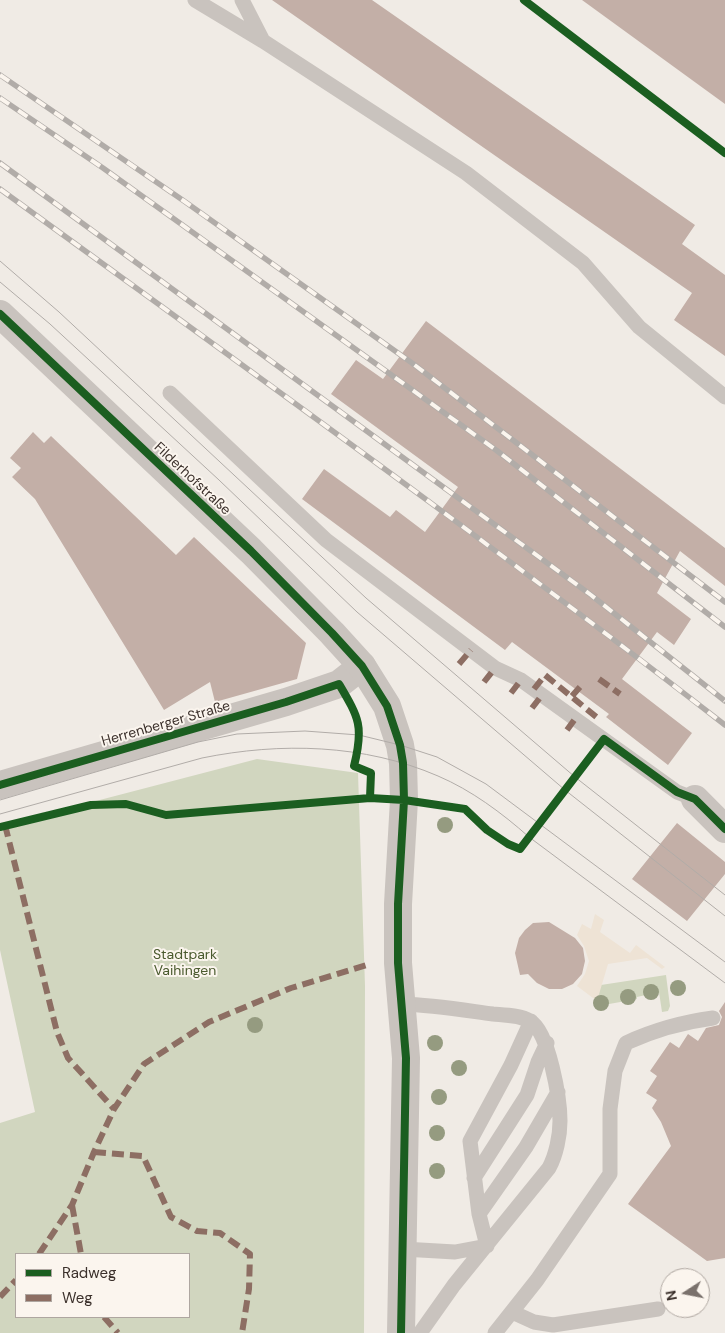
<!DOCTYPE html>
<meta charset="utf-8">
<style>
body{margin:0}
#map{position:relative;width:725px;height:1333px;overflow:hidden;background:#f0ebe5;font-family:"DM Sans",sans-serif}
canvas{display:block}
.legend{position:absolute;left:15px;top:1253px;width:175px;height:65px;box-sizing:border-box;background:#fbf5ee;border:1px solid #aea6a0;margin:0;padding:6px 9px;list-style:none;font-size:15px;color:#3b302b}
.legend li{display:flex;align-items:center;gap:10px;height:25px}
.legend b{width:25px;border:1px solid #aea6a0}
.north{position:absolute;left:660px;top:1268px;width:50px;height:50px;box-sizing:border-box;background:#fbf5ee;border:1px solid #aea6a0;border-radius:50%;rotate:259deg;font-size:14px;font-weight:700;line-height:20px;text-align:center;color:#3b302b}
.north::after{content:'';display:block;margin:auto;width:18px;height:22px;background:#7a716c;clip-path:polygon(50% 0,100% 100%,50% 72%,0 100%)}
</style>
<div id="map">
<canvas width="725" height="1333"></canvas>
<ul class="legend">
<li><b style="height:6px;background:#1b5e20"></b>Radweg</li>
<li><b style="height:6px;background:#8d6e63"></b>Weg</li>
</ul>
<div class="north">N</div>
</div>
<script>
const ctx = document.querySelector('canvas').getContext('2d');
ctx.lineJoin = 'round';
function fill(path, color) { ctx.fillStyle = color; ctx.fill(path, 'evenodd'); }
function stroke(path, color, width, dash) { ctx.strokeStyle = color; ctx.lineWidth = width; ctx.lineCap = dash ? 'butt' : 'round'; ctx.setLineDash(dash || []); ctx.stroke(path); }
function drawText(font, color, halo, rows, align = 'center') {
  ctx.font = font + ' "DM Sans",sans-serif'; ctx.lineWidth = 4; ctx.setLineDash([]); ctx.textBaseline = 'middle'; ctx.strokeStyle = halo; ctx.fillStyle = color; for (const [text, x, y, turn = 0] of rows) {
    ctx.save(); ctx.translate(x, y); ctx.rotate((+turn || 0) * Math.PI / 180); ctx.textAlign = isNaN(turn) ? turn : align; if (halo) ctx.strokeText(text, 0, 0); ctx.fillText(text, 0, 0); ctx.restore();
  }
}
fill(new Path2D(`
 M257,759L358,773L365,986L364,1333H0V1123L35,1112L0,950V826ZM189,1254V1317H16V1254Z
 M666,975L670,1006L668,1011L662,1012L659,992L637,997V999L598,1006L596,1001L601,985Z`), '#d1d6bf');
fill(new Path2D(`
 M595,914L604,920L600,932L630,953L636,945L665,967L662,969L647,958L608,964L597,1001L577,986L585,974L589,961L584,946L577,935L582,924L591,929Z`), '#eee3d5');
fill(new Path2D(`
 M272,0H372L695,225L682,244L725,275V356L674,320L692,293Z
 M582,0H725V104Z
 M426,321L725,548V586L680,551L657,593L691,619L674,645L657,632L622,679L692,733L668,765L606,717L609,714L512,642L505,650L302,499L324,469L390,517L396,510L425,532L458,487L331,394L356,360L383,379Z
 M33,432L44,443L51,436L176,555L194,537L306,643L297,679L215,702L210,682L164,710L35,499L12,477L21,468L10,458Z
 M677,823L725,862V874L687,921L632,879Z
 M549,922L575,938L583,948L585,961L582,974L573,984L562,989H549L537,983L528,974L520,975L515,953L519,938L525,930L533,923Z
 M725,1002V1258L707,1261L628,1204L671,1146L661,1122L652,1108L657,1100L646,1093L657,1076L650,1071L670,1042L679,1048L688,1034L698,1041L706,1028L719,1025L722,1017L719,1011Z`), '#c3afa7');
stroke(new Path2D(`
 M195,0L263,41L466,173L583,263L639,327L725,397
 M242,0L263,41
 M170,393L326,540L495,668L521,680L677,792L695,799
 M402,1004C433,1005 463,1010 493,1014C504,1015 520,1015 530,1021C549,1032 560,1099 560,1121C560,1136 556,1155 549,1168L454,1285L420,1333
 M474,1178L527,1095L538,1062L547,1043
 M479,1214L526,1147L558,1092
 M487,1246L479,1214L470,1141L511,1065L531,1021
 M403,1249L455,1252L487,1246
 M512,1312L534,1322L553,1325L658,1309
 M495,1333L537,1280L610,1174V1109L615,1071L626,1043C654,1030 683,1022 713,1018`), '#c9c3be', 15);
stroke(new Path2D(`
 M0,785L286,702L339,684L362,666
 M695,799L725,829`), '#c9c3be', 28);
stroke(new Path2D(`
 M0,314L251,551L332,633L362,666L387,706L400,745L403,763L404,800L398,904V963L406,1058L401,1333`), '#c9c3be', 28);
stroke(new Path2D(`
 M0,261L59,312L366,598L575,777L725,895
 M0,282L50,324L219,480L357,612L565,790L725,916
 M0,800L198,742L237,734L305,731L359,735L400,745L437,757L486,784L725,962
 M0,814L202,758C281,742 364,744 438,776C471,790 502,813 529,837L725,983`), '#b1aca8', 1);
const rail = new Path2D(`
 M0,75L184,201L412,363L725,602
 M0,98L103,168L496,450L725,627
 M0,163L591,595L725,701
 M0,189C243,366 488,541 725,725`);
stroke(rail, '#b1aca8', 5.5);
stroke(rail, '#fbf5ee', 4, [11]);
stroke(new Path2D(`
 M459,664L471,650
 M599,679L620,694
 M484,682L495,668
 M534,689L545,675L600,720
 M511,693L521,680
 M572,696L580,687
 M532,708L542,695
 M567,730L575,719
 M5,825L57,1032L68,1058L114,1109
 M94,1152L143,1156L171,1217L197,1231L220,1233L250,1254L249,1289L242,1333
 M72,1205L81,1254
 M39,1254L72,1205L94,1152L114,1109L144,1064L209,1022L291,988L370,964
 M0,1297L16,1280
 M104,1317L118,1333`), '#8d6e63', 6, [12, 6]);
stroke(new Path2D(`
 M524,0L725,153
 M0,314L251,551L332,633L362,666L387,706L400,745L403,763L404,800L398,904V963L406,1058L401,1333
 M0,785L286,702L339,684C359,718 364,726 354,766L371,773L370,798
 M0,827L91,805L126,804L166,815L370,798L404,800L465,809L487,830L508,844L520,849L604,739L677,792L695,799L725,829`), '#1b5e20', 8);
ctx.fillStyle = '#959b80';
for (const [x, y] of [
 [445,825],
 [678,988],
 [651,992],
 [628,997],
 [601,1003],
 [255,1025],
 [435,1043],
 [459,1068],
 [439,1097],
 [437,1133],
 [437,1171]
]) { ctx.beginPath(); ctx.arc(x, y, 8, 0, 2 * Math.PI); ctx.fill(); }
drawText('14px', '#3b302b', '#fbf5ee', [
 ["Filderhofstraße",192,479,43],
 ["Herrenberger Straße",166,724,-16]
]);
drawText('14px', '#4a5a2e', '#fbf5ee', [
 ["Stadtpark",185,955],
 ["Vaihingen",185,971]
]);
</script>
